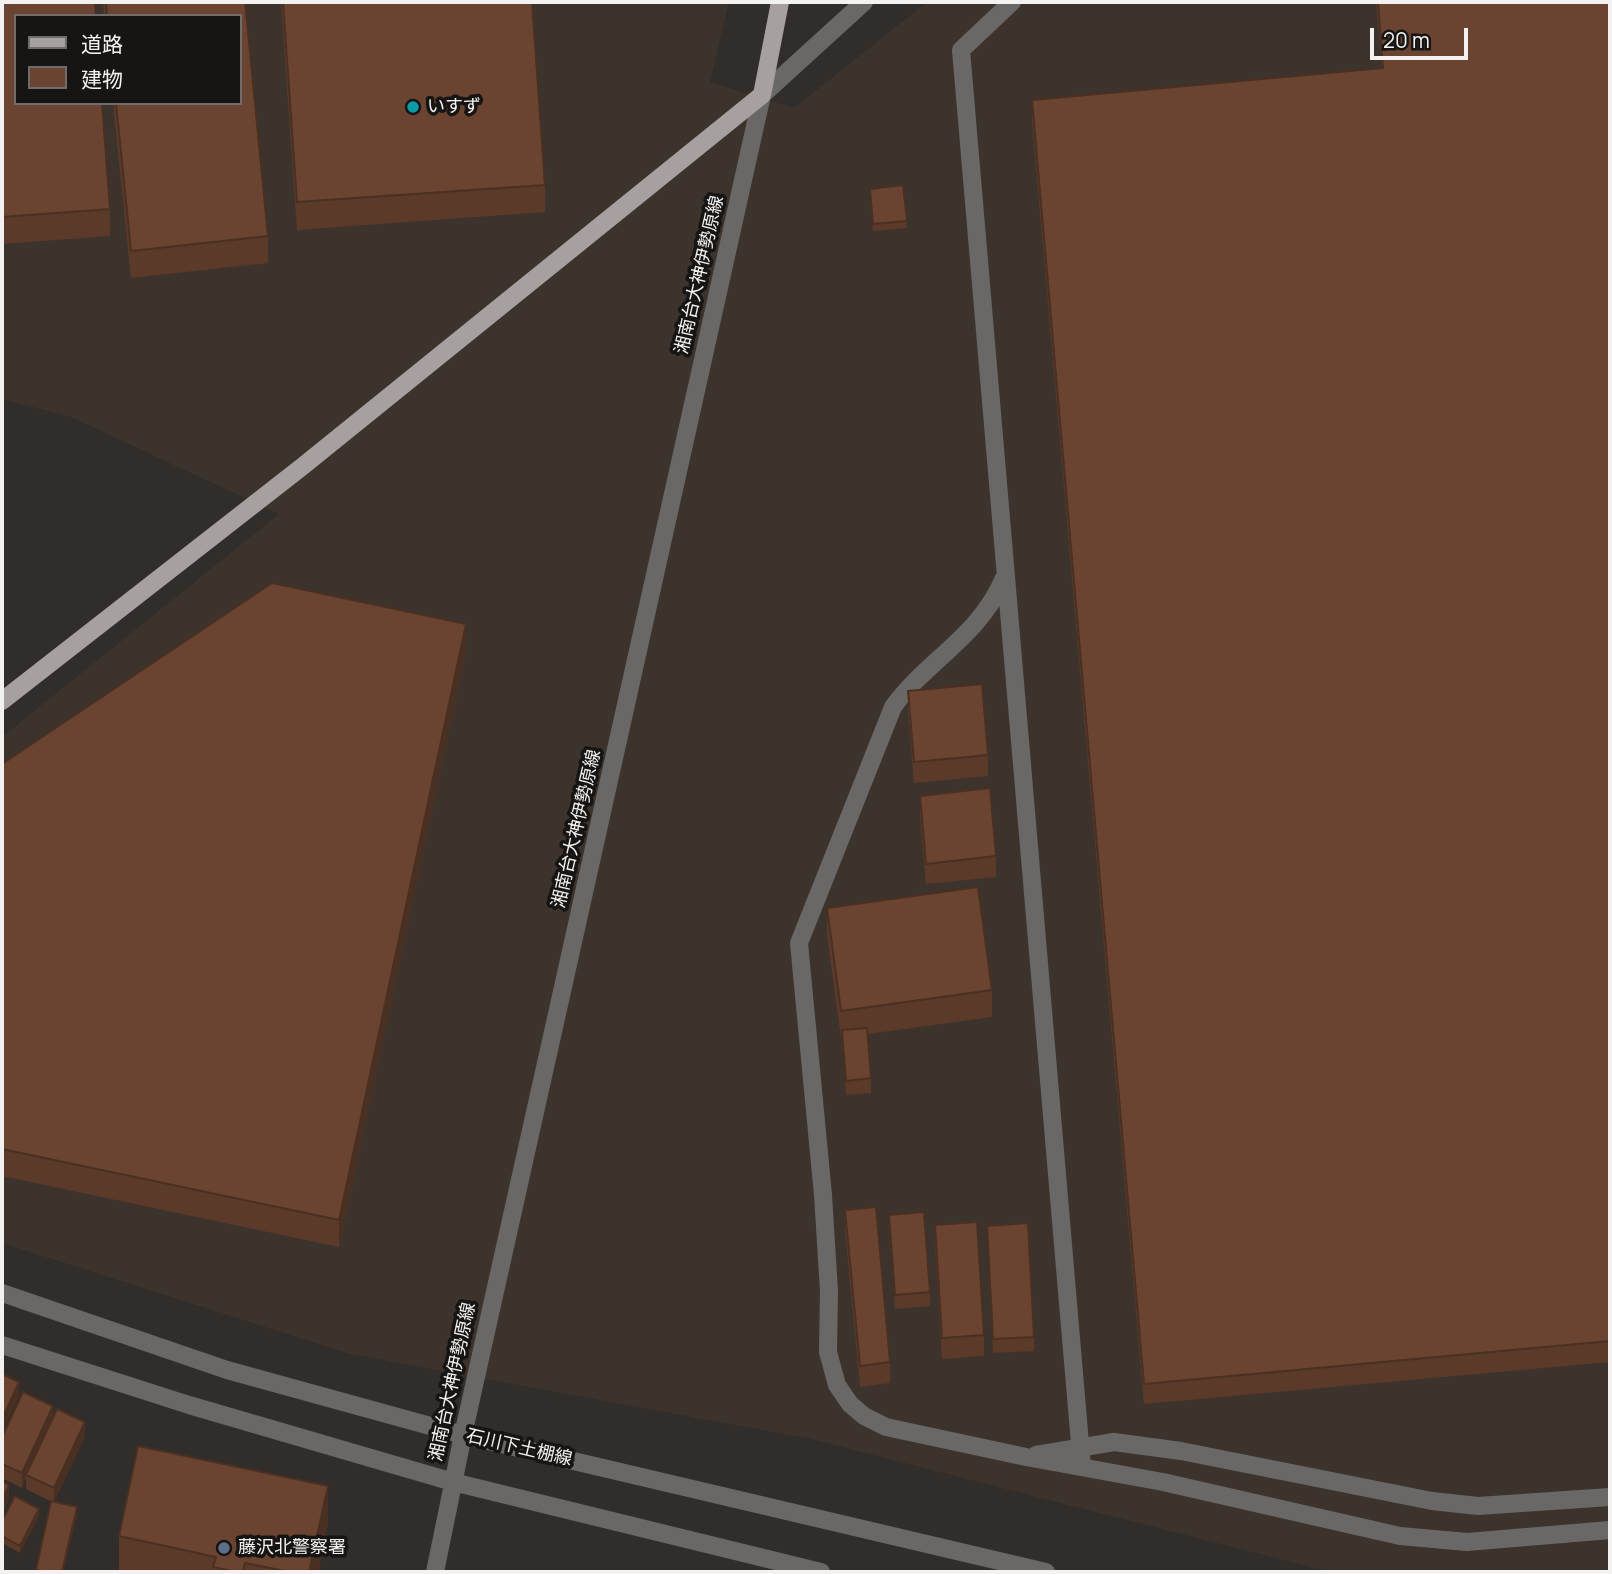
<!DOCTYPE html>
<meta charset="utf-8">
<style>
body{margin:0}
#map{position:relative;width:1612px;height:1574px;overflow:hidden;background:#302d2a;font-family:Manrope,"Noto Sans JP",sans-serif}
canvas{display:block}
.frame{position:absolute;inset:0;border:4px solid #f4f2f0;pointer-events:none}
.legend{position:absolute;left:14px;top:14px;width:228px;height:91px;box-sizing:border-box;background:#171514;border:2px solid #6f6d6c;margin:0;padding:9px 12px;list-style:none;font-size:21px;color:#f4f2f0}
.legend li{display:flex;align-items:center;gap:14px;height:35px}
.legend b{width:35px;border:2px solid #6f6d6c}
.scale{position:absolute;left:1370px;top:28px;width:98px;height:32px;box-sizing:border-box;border:4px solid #f4f2f0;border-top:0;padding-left:9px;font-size:21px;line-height:24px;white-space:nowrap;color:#f4f2f0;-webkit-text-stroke:5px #171514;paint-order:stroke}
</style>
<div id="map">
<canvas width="1612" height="1574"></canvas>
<div class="frame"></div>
<ul class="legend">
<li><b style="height:9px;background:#a6a1a0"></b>道路</li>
<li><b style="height:19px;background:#6a4431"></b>建物</li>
</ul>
<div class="scale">20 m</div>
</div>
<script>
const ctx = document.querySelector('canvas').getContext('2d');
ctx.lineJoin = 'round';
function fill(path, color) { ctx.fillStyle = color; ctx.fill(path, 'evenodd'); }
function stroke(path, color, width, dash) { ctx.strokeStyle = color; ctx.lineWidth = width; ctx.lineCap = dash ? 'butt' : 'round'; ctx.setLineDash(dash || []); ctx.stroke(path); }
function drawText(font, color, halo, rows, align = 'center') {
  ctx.font = font + ' Manrope,"Noto Sans JP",sans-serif'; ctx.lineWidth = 7; ctx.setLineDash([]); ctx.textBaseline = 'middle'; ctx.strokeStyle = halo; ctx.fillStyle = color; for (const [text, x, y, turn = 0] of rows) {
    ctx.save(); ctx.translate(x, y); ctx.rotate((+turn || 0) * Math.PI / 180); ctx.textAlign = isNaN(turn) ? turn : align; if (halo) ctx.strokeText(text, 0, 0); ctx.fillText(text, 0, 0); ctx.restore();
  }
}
fill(new Path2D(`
 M2,2H729L710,82L794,108L927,2H1610V1572H1330L811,1439L350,1354L2,1243V737L279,514L71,417L2,399ZM16,16H240V103H16Z`), '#3c332c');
stroke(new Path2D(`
 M1012,2L961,50L1082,1467
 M1004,578C980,636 926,661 893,707L799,943L823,1195L829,1291L828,1352L837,1385L850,1404L864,1416L886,1427L1026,1457L1163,1482L1400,1536L1467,1542L1610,1530
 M2,1293L227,1370L463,1435L1046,1572
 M2,1345L189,1405L453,1482L821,1572
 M1036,1455L1114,1442L1181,1451L1432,1501L1478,1506L1610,1497
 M435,1572L463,1435L762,95L864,2`), '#6a6867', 18);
stroke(new Path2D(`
 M2,701L303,466L762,95L780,2`), '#a6a1a0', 18);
fill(new Path2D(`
 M2,2L110,209V236L2,244Z
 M103,2H245L268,236V263L131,278L113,103H240V16H104Z
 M281,2H532L545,185V212L297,230Z
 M1376,2H1610V1362L1144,1404L1032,121V100L1382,68Z
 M870,189L907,221V228L873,231Z
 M466,651L339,1247L2,1176V764Z
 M908,691L988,755V776L914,783L908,712Z
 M920,796L996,856V877L926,884L920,817Z
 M827,908L992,990V1017L868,1034L871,1078V1093L846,1095L842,1038H841L827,935Z
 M845,1210L890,1362V1383L860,1387L845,1231Z
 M889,1215L930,1292V1306L895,1309Z
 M935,1225L984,1335V1356L942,1359L935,1246Z
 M987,1226L1034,1337V1351L993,1353Z
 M53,1419L85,1436L54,1502L77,1514L63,1572H36L52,1502L26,1489V1477L22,1488L2,1478V1437Z
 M39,1516L20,1553L2,1543V1521Z
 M328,1524L318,1572H119V1536Z`), '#5b3a2a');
fill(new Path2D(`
 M466,624V651L339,1247V1220Z
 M19,1382V1396L2,1433V1419Z
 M53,1406V1420L26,1475L22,1488V1473Z
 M85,1422V1436L54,1502V1488Z
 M9,1485V1499L2,1514V1499Z
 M328,1486V1524L318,1572H309Z
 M77,1507V1514L63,1572H62Z
 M39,1509V1516L20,1553V1546Z`), '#4a3022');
const building = new Path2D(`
 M2,2H95L96,16H16V103H102L110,209L2,217Z
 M106,2H245L268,236L131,251L116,103H240V16H107Z
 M283,2H532L545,185L297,202Z
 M1378,2H1610V1341L1144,1384L1032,100L1383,68Z
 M903,185L907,221L873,224L870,189Z
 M272,583L466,624L339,1220L2,1149V764Z
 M982,684L988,755L914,762L908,691Z
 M990,788L996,856L926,864L920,796Z
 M978,887L992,990L841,1011L827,908Z
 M867,1028L871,1078L846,1081L842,1030Z
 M876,1207L890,1362L860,1366L845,1210Z
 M924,1212L930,1292L895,1295L889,1215Z
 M977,1222L984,1335L942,1338L935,1225Z
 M1028,1223L1034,1337L993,1339L987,1226Z
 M2,1374L19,1382L2,1419Z
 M23,1392L53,1406L22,1473L2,1464V1437Z
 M57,1409L85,1422L54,1488L26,1475Z
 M138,1446L328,1486L309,1572H290L245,1563L243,1572H236L213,1567L216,1557L119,1536Z
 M2,1481L9,1485L2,1499Z
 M15,1496L39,1509L20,1546L2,1536V1521Z
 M51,1501L77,1507L62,1572H46L36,1570Z`);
fill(building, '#6a4431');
stroke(building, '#4a3022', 2);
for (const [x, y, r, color] of [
 [413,107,7,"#0f9aa8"],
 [224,1548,7,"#5c6f8a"]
]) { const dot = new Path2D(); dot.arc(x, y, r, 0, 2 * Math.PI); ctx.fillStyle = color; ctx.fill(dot); stroke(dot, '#171514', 2.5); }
drawText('18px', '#f4f2f0', '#171514', [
 ["いすず",427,107],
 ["藤沢北警察署",238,1548]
], 'left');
drawText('18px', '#f4f2f0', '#171514', [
 ["湘南台大神伊勢原線",700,275,-77],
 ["湘南台大神伊勢原線",577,829,-77],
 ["湘南台大神伊勢原線",453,1382,-78],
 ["石川下土棚線",519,1448,13]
]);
</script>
